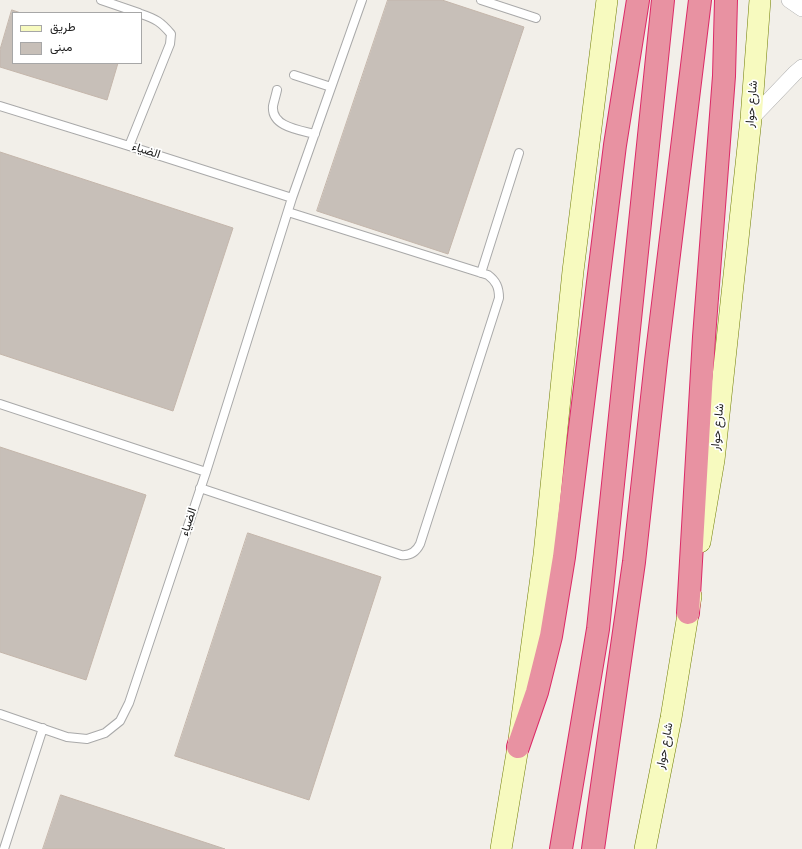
<!DOCTYPE html>
<meta charset="utf-8">
<style>
body{margin:0}
#map{position:relative;width:802px;height:849px;overflow:hidden;background:#f2efe9;font-family:Signika,Vazirmatn,sans-serif}
canvas{display:block}
.legend{position:absolute;left:12px;top:12px;width:130px;height:52px;box-sizing:border-box;background:#fff;border:1px solid #a7a7a7;margin:0;padding:5px 7px;list-style:none;font-size:12px;color:#222}
.legend li{display:flex;align-items:center;gap:8px;height:20px}
.legend b{width:20px;border:1px solid #a7a7a7}
</style>
<div id="map">
<canvas width="802" height="849"></canvas>
<ul class="legend">
<li><b style="height:5px;background:#f7fabf"></b>طريق</li>
<li><b style="height:11px;background:#c7bfb8"></b>مبنى</li>
</ul>
</div>
<script>
const ctx = document.querySelector('canvas').getContext('2d');
ctx.lineJoin = 'round';
function fill(path, color) { ctx.fillStyle = color; ctx.fill(path, 'evenodd'); }
function stroke(path, color, width, dash) { ctx.strokeStyle = color; ctx.lineWidth = width; ctx.lineCap = dash ? 'butt' : 'round'; ctx.setLineDash(dash || []); ctx.stroke(path); }
function drawText(font, color, halo, rows, align = 'center') {
  ctx.font = font + ' Signika,Vazirmatn,sans-serif'; ctx.lineWidth = 3.5; ctx.setLineDash([]); ctx.textBaseline = 'middle'; ctx.strokeStyle = halo; ctx.fillStyle = color; for (const [text, x, y, turn = 0] of rows) {
    ctx.save(); ctx.translate(x, y); ctx.rotate((+turn || 0) * Math.PI / 180); ctx.textAlign = isNaN(turn) ? turn : align; if (halo) ctx.strokeText(text, 0, 0); ctx.fillText(text, 0, 0); ctx.restore();
  }
}
const building = new Path2D(`
 M388,0H442L524,27L448,254L317,211Z
 M12,10L21,13H13V63H118L107,100L0,67V50Z
 M0,152L233,228L173,411L0,354Z
 M0,447L146,495L86,680L0,652Z
 M248,533L381,577L309,800L175,756Z
 M61,795L225,849H43Z`);
fill(building, '#c7bfb8');
stroke(building, '#c4b6ab', 1);
const lane = new Path2D(`
 M101,0L139,13
 M481,0L536,18
 M294,75L331,87
 M277,90C276,95 274,101 273,106C271,127 300,130 315,134
 M0,106L129,146L292,198
 M129,146L170,44L171,34C161,22 156,19 141,14
 M481,273L519,153
 M0,404L206,472
 M200,488L401,555C410,556 416,552 420,544L499,298C499,287 496,281 488,275L288,212
 M0,714L67,737L87,739L105,733L120,721L129,703L206,472L292,198L362,0
 M4,849L43,728`);
const street = new Path2D(`
 M789,0L802,9
 M751,119L795,73L802,67`);
const secondary = new Path2D(`
 M700,542L714,460L751,119L760,0
 M501,849L518,747L544,555L573,271L607,0
 M645,849L671,718L691,596`);
const highway = new Path2D(`
 M688,613L704,337L724,76L726,0
 M518,747L537,692L551,636L564,557L615,145L638,0
 M561,849L598,629L663,0
 M593,849L634,562L656,361L700,0`);
stroke(lane, '#a9a9a9', 10);
stroke(street, '#a9a9a9', 16);
stroke(secondary, '#707d05', 22);
stroke(highway, '#dc2a67', 24);
stroke(lane, '#fff', 8);
stroke(street, '#fff', 15);
stroke(secondary, '#f7fabf', 21);
stroke(highway, '#e892a2', 22);
drawText('12px', '#222', '#fff', [
 ["شارع حوار",752,104,-85],
 ["الضياء",146,151,18],
 ["شارع حوار",718,427,-84],
 ["الضياء",189,522,-72],
 ["شارع حوار",665,746,-79]
]);
</script>
